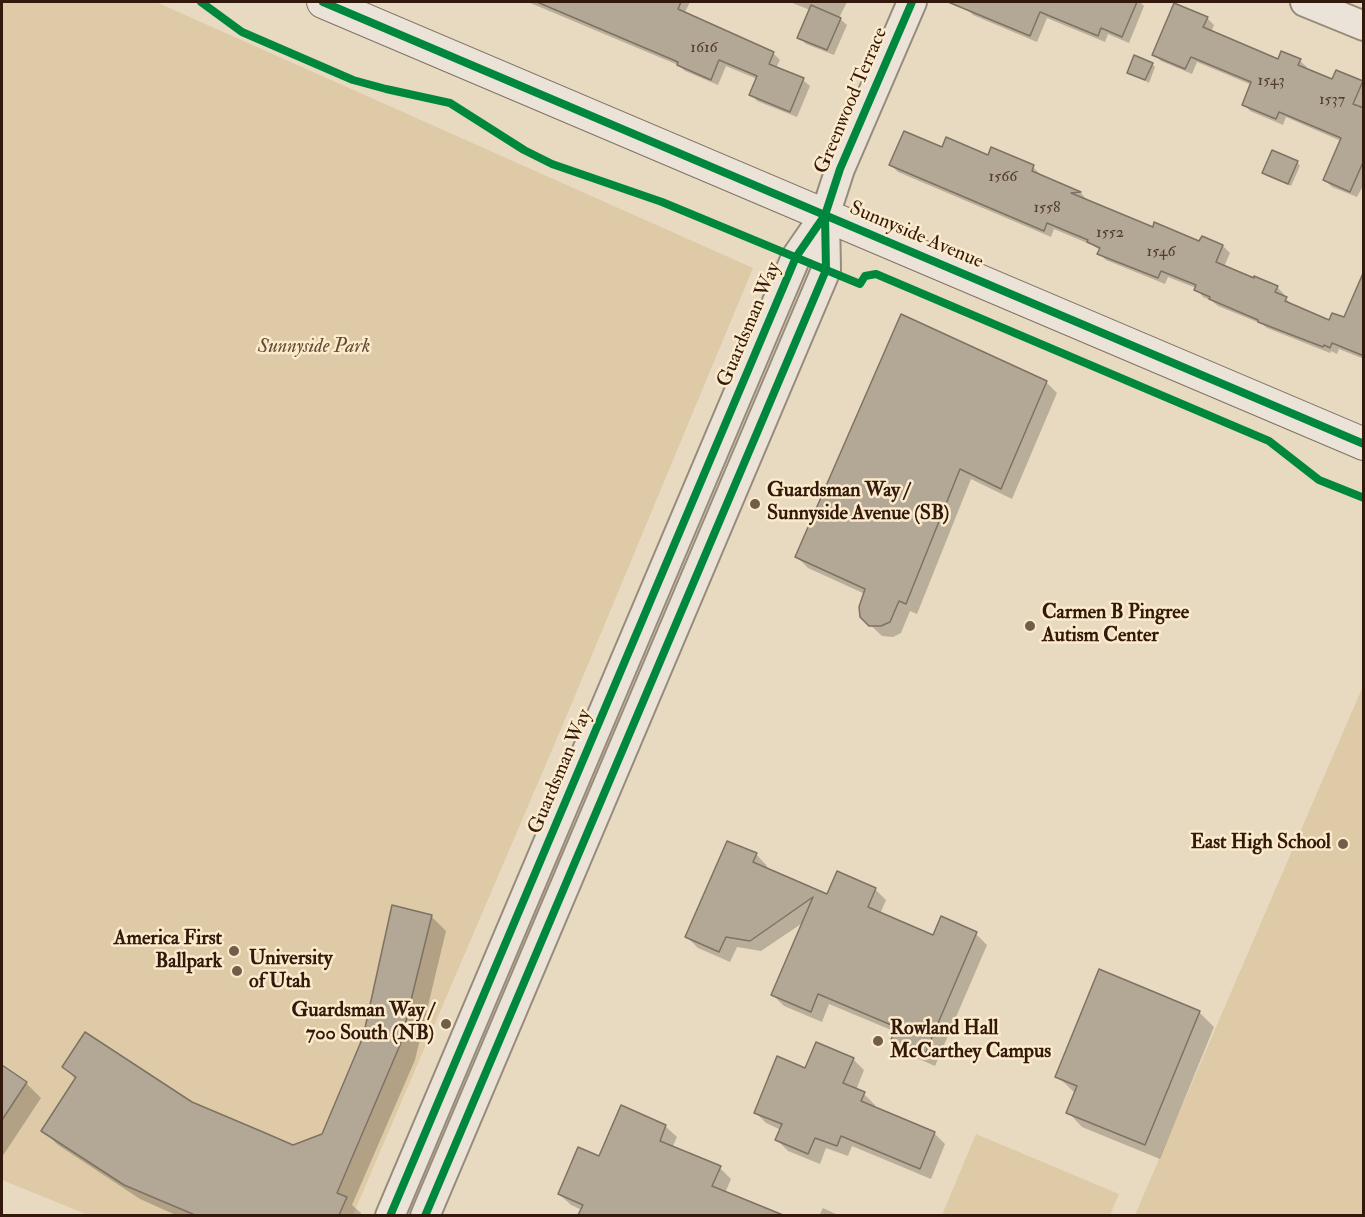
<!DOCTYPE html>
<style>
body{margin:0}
#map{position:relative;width:1365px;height:1217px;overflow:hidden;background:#e8dac0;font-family:"IM FELL Double Pica",serif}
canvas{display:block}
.frame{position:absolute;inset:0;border:3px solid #33190b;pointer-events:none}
</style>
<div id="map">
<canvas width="1365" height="1217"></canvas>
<div class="frame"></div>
</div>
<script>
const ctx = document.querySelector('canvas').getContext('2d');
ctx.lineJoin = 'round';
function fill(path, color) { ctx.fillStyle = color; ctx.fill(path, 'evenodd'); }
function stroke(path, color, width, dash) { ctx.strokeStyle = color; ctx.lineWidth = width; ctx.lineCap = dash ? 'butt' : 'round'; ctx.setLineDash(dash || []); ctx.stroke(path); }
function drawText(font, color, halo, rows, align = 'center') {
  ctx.font = font + ' "IM FELL Double Pica",serif'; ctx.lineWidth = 5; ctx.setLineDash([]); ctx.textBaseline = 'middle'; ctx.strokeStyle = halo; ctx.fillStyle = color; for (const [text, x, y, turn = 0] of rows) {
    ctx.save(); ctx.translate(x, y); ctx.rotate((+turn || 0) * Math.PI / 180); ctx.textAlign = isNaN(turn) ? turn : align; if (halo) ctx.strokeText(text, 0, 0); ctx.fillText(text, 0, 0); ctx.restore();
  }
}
fill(new Path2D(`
 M2,2H156L753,268L564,722L353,1215H88L2,1180Z
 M1363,686V1215H1135Z
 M614,716H619L623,719L589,802L580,799Z
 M570,826L574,828L521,968L506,961Z
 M976,1134L1119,1194L1110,1215H942Z`), '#dfcaa7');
fill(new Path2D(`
 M528,2H606L636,15L641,2H690L684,14L773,53L780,60L776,68L803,80L810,86L797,117L757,101L751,94L757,79L726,66L718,85L685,71L678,65Z
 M790,2H847L839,18L847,25L834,55L806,44L799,37L810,10Z
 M968,2H1140L1144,6L1129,43L1108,34L1105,42L1047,18L1037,42L973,15L966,8Z
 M1207,18L1214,25L1211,32L1278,61H1300L1307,67L1306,70L1333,81L1364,84V184L1357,197L1332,187L1325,180L1341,141L1286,117L1283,125L1250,111L1244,104L1252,85L1197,62L1192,74L1161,61L1154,54Z
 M1152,64L1155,67L1149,83L1129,72Z
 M943,149L1033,167L1040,174L1039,176L1081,193L1086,199H1082L1153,229L1200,243L1203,238L1223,246L1230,253L1224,267L1277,287L1284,294L1283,297L1293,305L1330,322L1344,319L1364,300V359L1339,349L1337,354L1331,351L1330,353L1267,328L1262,324L1218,306L1212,301L1203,297L1196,288L1168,277L1165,284L1106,260L1099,253L1100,250L1092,245L1054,229L1051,237L898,172L891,165Z
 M1297,162L1300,166L1291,186L1267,176L1264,173Z
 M1046,382L1057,393L1012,499L971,479L917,614L910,611L901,633L893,637L882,636L862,617L865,594L808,568L796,556Z
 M756,854L767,866L766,869L828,896L875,889L886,900L880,914L933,937L976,934L987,945L935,1066L903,1052L892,1041L896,1032L829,1004L822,1022L784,1006L773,995L804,922L761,951L737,947L730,962L698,948L687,937Z
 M431,916L446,931L415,1060L352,1205L361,1213L360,1216H178L140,1199L58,1145L43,1130L76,1080L64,1067L192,1103L293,1146L323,1135Z
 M1199,1012L1214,1027L1160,1159L1082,1127L1068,1112L1075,1093L1057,1076Z
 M853,1059L864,1070L856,1090L864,1094L875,1105L874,1108L934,1133L945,1144L931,1179L852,1146L848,1156L826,1148L820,1164L788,1151L777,1140L781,1130L766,1123L755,1112L806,1070Z
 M2,1067L26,1083L41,1098L2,1157Z
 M665,1126L677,1137L672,1148L720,1168L731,1179L725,1193L777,1216H580L582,1210L571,1205L559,1194L600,1158Z
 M823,1208L840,1216H819Z`), '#0003');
const building = new Path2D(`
 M537,2H681L678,9L774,52L769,64L804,78L790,112L749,95L757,76L719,60L711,80L677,65L678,62Z
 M948,2H1137L1122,37L1101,28L1098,36L1040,12L1030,36Z
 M1174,3L1208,17L1203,27L1278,59L1281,51L1301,59L1298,65L1332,79L1336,70L1363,81L1353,104L1364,108V160L1350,192L1323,180L1341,138L1279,112L1276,119L1242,105L1251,82L1191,57L1185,69L1152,55Z
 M811,5L841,18L827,50L797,38Z
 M1134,55L1153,63L1145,80L1127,73Z
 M904,131L942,147L946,137L988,155L991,147L1034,165L1032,171L1081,192L1071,193L1153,227L1154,222L1199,241L1202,236L1223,245L1216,262L1254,278V276L1278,286L1275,292L1287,297L1285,301L1329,320L1332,313L1344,317L1364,271V356L1332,343L1330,348L1324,345L1323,347L1258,322V320L1209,299L1210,297L1194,290L1196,285L1161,271L1158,278L1097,254L1100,248L1087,242L1088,240L1047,223L1044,231L889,165Z
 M1272,150L1298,161L1288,184L1262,173Z
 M901,314L1047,381L1001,489L960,469L906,604L899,601L890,622L881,626H869L860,617L859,607L865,589L795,557Z
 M727,841L757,853L753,862L827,894L837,871L876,888L868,907L933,935L941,916L977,932L924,1056L890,1042L896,1027L818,994L811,1012L771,995L813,897L750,941L726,937L719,952L685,937Z
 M392,905L432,915L400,1045L337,1193L347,1197L339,1215H195L124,1185L41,1131L76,1077L62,1067L85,1032L192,1102L263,1132L293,1145L322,1134L363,1037Z
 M1099,969L1200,1011L1145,1145L1066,1113L1077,1086L1055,1077Z
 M816,1042L854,1058L843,1083L865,1092L861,1101L935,1132L920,1169L841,1136L837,1146L815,1138L808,1154L775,1140L782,1124L754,1113L777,1056L805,1068Z
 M2,1065L27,1082L2,1120Z
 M621,1105L666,1125L660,1141L721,1166L712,1186L783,1215H578L583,1205L558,1194L578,1147L599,1156Z`);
fill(building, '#b3a796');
stroke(building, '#7d7264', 1.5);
const tertiary = new Path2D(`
 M1305,2L1364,26
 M390,1216L796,257L825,215L840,169L912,2
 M425,1216L826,270L825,215`);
const secondary = new Path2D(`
 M323,2L1364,444`);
stroke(tertiary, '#978b7c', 32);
stroke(secondary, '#7d7264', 34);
stroke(tertiary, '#ebe3d7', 28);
stroke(secondary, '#ebe3d7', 32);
stroke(new Path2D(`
 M201,2L242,32L353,80L386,89L450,103L524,150L552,164L662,202L860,284L865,276L876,274L1269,441L1319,480L1364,498
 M323,2L1364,444
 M390,1216L796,257L825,215L840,169L912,2
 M425,1216L826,270L825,215`), '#00873e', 8);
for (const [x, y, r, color] of [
 [755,504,6,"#725d4a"],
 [1030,626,6,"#725d4a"],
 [1343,844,6,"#725d4a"],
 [234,951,6,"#725d4a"],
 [237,971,6,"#725d4a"],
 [446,1024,6,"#725d4a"],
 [878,1041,6,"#725d4a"]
]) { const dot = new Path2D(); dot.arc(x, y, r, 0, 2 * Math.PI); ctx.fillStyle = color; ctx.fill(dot); stroke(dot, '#fbeacb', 2); }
drawText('16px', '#533c2e', null, [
 ["1616",704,49],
 ["1543",1271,82],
 ["1537",1332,101],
 ["1566",1003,178],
 ["1558",1047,209],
 ["1552",1110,234],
 ["1546",1161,253]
]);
drawText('20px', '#33190b', '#fbeacb', [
 ["Greenwood Terrace",852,101,-67],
 ["Sunnyside Avenue",916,236,23],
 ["Guardsman Way",750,325,-67],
 ["Guardsman Way",561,772,-67]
]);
drawText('italic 20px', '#644a34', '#fbeacb', [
 ["Sunnyside Park",314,348]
]);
drawText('bold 20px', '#33190b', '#fbeacb', [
 ["Guardsman Way /",767,492],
 ["Sunnyside Avenue (SB)",767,515],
 ["Carmen B Pingree",1042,614],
 ["Autism Center",1042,637],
 ["East High School",1331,844,"right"],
 ["America First",222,940,"right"],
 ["Ballpark",222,963,"right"],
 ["University",249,960],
 ["of Utah",249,983],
 ["Guardsman Way /",434,1012,"right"],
 ["700 South (NB)",434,1035,"right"],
 ["Rowland Hall",890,1030],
 ["McCarthey Campus",890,1053]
], 'left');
</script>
